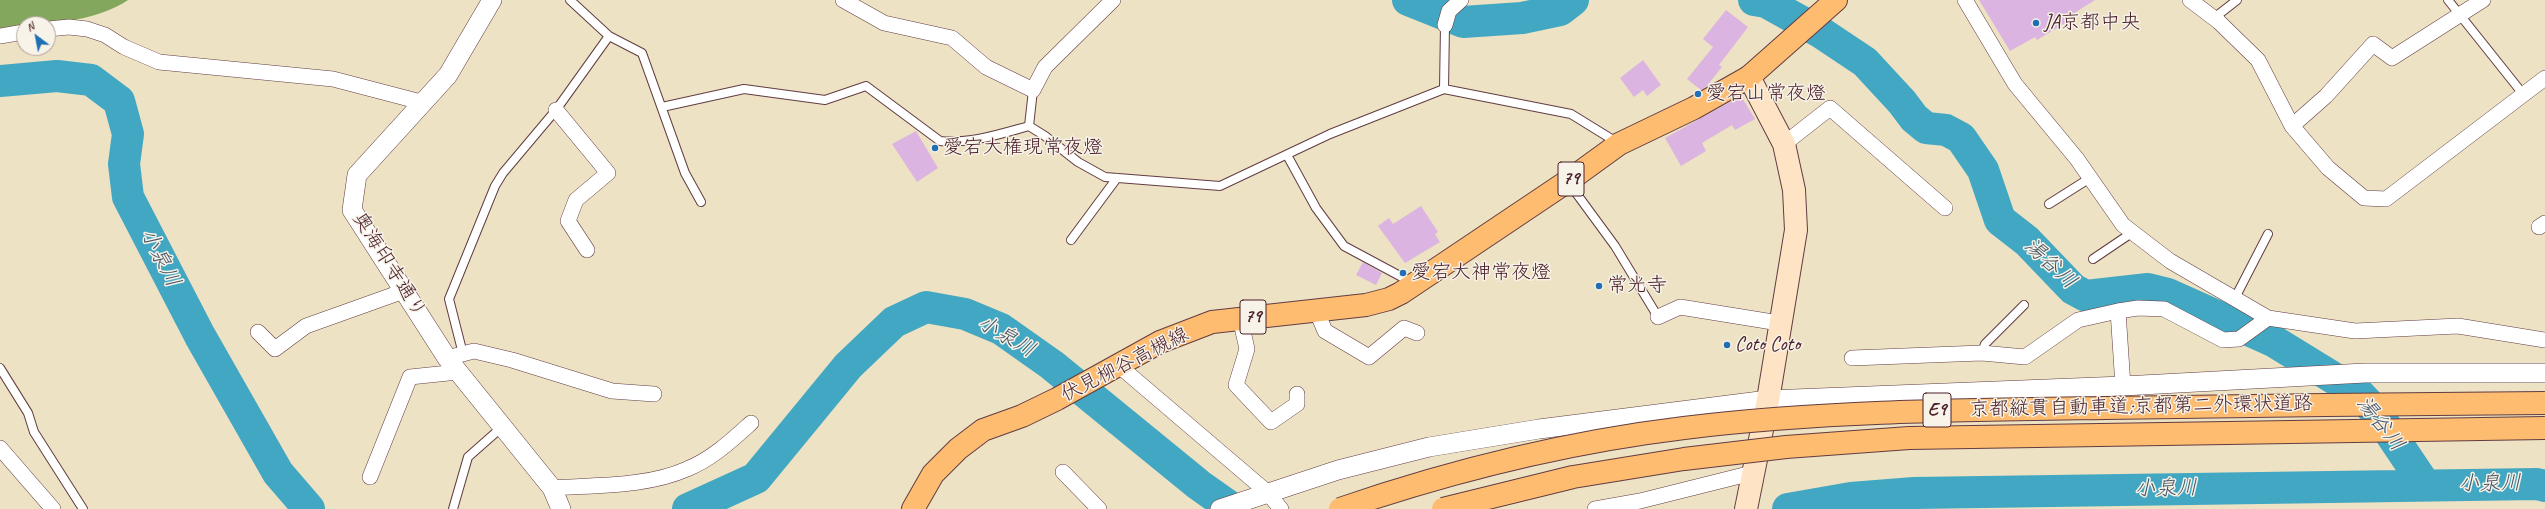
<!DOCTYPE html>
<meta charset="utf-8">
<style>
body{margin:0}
#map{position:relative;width:2545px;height:509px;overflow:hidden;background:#ede2c3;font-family:Caveat,sans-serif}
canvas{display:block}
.north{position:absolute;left:16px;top:16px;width:40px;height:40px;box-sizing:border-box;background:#f7f3e8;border:1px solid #b29e9c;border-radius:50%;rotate:328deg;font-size:11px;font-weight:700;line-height:16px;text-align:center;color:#4a1f2b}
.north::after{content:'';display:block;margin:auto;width:14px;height:18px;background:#1f6fb2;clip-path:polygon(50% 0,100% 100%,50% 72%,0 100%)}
</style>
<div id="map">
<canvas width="2545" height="509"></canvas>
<div class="north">N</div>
</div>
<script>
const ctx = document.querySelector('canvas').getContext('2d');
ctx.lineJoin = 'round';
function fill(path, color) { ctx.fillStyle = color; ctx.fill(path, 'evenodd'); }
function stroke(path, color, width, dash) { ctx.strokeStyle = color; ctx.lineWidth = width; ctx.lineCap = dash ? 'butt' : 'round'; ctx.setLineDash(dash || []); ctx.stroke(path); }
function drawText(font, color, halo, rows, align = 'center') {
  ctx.font = font + ' Caveat,"Klee One",sans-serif'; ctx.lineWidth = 3; ctx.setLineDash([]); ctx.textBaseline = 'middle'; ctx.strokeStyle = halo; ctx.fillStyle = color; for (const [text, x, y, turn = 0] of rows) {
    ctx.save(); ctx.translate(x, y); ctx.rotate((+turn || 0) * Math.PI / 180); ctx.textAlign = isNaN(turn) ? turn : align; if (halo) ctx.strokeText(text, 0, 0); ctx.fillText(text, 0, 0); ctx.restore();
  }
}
fill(new Path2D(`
 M0,0H128C100,19 57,24 24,24V29L0,34Z`), '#83a85d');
stroke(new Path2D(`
 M1408,0L1463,22L1522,18L1560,10L1573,0
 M1754,0L1766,2L1820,32L1865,62L1902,102L1914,118L1926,128L1946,130L1961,138L1983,170L2000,220L2027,241L2073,289L2086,296L2148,289L2168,294L2275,342L2358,393L2376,412L2425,485
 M0,81L57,76L91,80L119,101L128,134L124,164L128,197L200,336L278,473L309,509
 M688,509L756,478L848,366L894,322L926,307L965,314L1001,329L1052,365L1199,485L1233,509
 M1788,509L1851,498L1914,493L2537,484L2545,486`), '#42a7c2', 32);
fill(new Path2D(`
 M1979,0H2095L2068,17L2070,20L2037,40L2035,37L2010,51Z
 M1726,10L1748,27L1719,65L1722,67L1706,87L1701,90L1687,79L1713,47L1703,39Z
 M1643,60L1661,85L1647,96L1643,90L1634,97L1620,78Z
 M1741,96L1755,119L1735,130L1732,125L1702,143L1706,151L1681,166L1665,138Z
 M916,131L938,168L917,182L892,144Z
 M1421,206L1438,232L1435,234L1440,242L1405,263L1378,226L1389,218L1393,224Z
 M1363,262L1382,273L1376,285L1356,275Z`), '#dcb4e1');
const service = new Path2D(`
 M570,0L609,36L642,53L685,173L701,202
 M2448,0L2523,94
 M2214,18L2237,0
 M1444,89L1571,114L1618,143
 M1033,90L1029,126L1045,136L1078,162L1105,177L1220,186L1330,134L1444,89L1445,25
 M662,107L744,89L825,100L866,86L940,141C970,144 1000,134 1029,126
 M1287,155L1316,208L1344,246L1413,283
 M1568,182L1615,246L1658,317
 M2049,204L2090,178
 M1071,240L1117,178
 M2093,259L2133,232
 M2235,298L2268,234
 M1982,353L1985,344L2024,305
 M463,354L449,299L495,186L503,173L556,110L609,36
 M0,368L28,413L34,432L83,509
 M453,509L468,457L502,427`);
const minor = new Path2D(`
 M843,0L884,23L952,38L986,67L1033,90L1045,67L1113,0
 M1965,0L2015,84L2077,159L2123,225L2170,261L2268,318L2355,331L2458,326L2545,340
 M2190,0L2219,22L2258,60L2292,126L2328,168L2364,198L2386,199L2545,78
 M1445,25L1449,11L1461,0
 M48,29L69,27L87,29L105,35L124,47L159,62L333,79L421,102
 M0,36L24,32
 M556,110L608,173L576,200L568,221L587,250
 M2292,126L2326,96L2373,44L2392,58L2483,0
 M1784,144L1830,108L1945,208
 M2539,227L2545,223
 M1316,310L1325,331L1369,357L1404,328L1417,333
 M1658,317L1680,307L1779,323
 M1240,318L1247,349L1236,385L1271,422L1297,404V394
 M258,332L275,349L306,326L404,291
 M447,358L474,351L512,360L612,391L654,394
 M1852,358L1982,353L2025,357L2078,320L2118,311
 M1117,364L1267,492L1281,509
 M2123,386L2118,311L2138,308L2164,309L2223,340L2239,339L2268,318
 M0,448L53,509
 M1063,472L1099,509
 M370,477L410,377L458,372
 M552,488C596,485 647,487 687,469C712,459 732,440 751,423
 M1595,509L1640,501L1752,473`);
const tertiary = new Path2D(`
 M492,0L448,75L357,175L352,210L447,358L552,488L561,509
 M1220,509L1338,470L1429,447L1539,429L1768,400L2123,386L2365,373H2545`);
const secondary = new Path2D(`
 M1746,509L1768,400L1796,230L1794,190L1784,144L1749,77`);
const primary = new Path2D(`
 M913,509L933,474L958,449L983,430L1022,416L1057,399L1160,342L1212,322L1366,305L1389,299L1401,293L1568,181L1619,144L1694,108L1749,77L1836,0`);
stroke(service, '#623c42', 10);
stroke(minor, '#623c42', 16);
stroke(tertiary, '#623c42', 20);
stroke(secondary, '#623c42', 24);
stroke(primary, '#623c42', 24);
stroke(service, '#fff', 8);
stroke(minor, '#fff', 15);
stroke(tertiary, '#fff', 19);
stroke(secondary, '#fee4c5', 22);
stroke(primary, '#fdbc6f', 22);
const motorwayBridge = new Path2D(`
 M1340,509C1451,471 1568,442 1684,428C1824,411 1964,410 2105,408C2252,406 2398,404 2545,403
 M1443,509L1573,477L1684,459L1786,447L1909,438L2545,428`);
stroke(motorwayBridge, '#623c42', 24, []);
stroke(motorwayBridge, '#fdbc6f', 22);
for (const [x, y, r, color] of [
 [2036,23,4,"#1f6fb2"],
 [1698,94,4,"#1f6fb2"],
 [935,148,4,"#1f6fb2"],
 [1403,273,4,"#1f6fb2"],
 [1599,286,4,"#1f6fb2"],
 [1727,345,4,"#1f6fb2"]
]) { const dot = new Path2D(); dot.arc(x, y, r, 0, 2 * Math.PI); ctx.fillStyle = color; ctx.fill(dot); stroke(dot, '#f7f3e8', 1.5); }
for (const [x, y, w] of [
 [1571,179,26],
 [1253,317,26],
 [1937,410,28]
]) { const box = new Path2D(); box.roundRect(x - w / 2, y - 17, w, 34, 3); ctx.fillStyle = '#f7f3e8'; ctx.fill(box); stroke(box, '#4a1f2b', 1); }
drawText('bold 19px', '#4a1f2b', null, [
 ["79",1571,179],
 ["79",1253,317],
 ["E9",1937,410]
]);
drawText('20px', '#4a1f2b', '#f7f3e8', [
 ["JA京都中央",2044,23],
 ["愛宕山常夜燈",1706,94],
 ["愛宕大権現常夜燈",943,148],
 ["愛宕大神常夜燈",1411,273],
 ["常光寺",1607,286],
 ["Coto Coto",1735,345]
], 'left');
drawText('20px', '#4a1f2b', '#f7f3e8', [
 ["奥海印寺通り",389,265,58],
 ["伏見柳谷高槻線",1125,365,-27],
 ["京都縦貫自動車道;京都第二外環状道路",2141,407,-1]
]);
drawText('italic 21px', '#475567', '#f7f3e8', [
 ["小泉川",160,258,63],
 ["湯谷川",2050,264,43],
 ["小泉川",1006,337,30],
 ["湯谷川",2380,424,52],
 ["小泉川",2490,484,-1],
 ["小泉川",2166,489,-1]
]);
</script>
